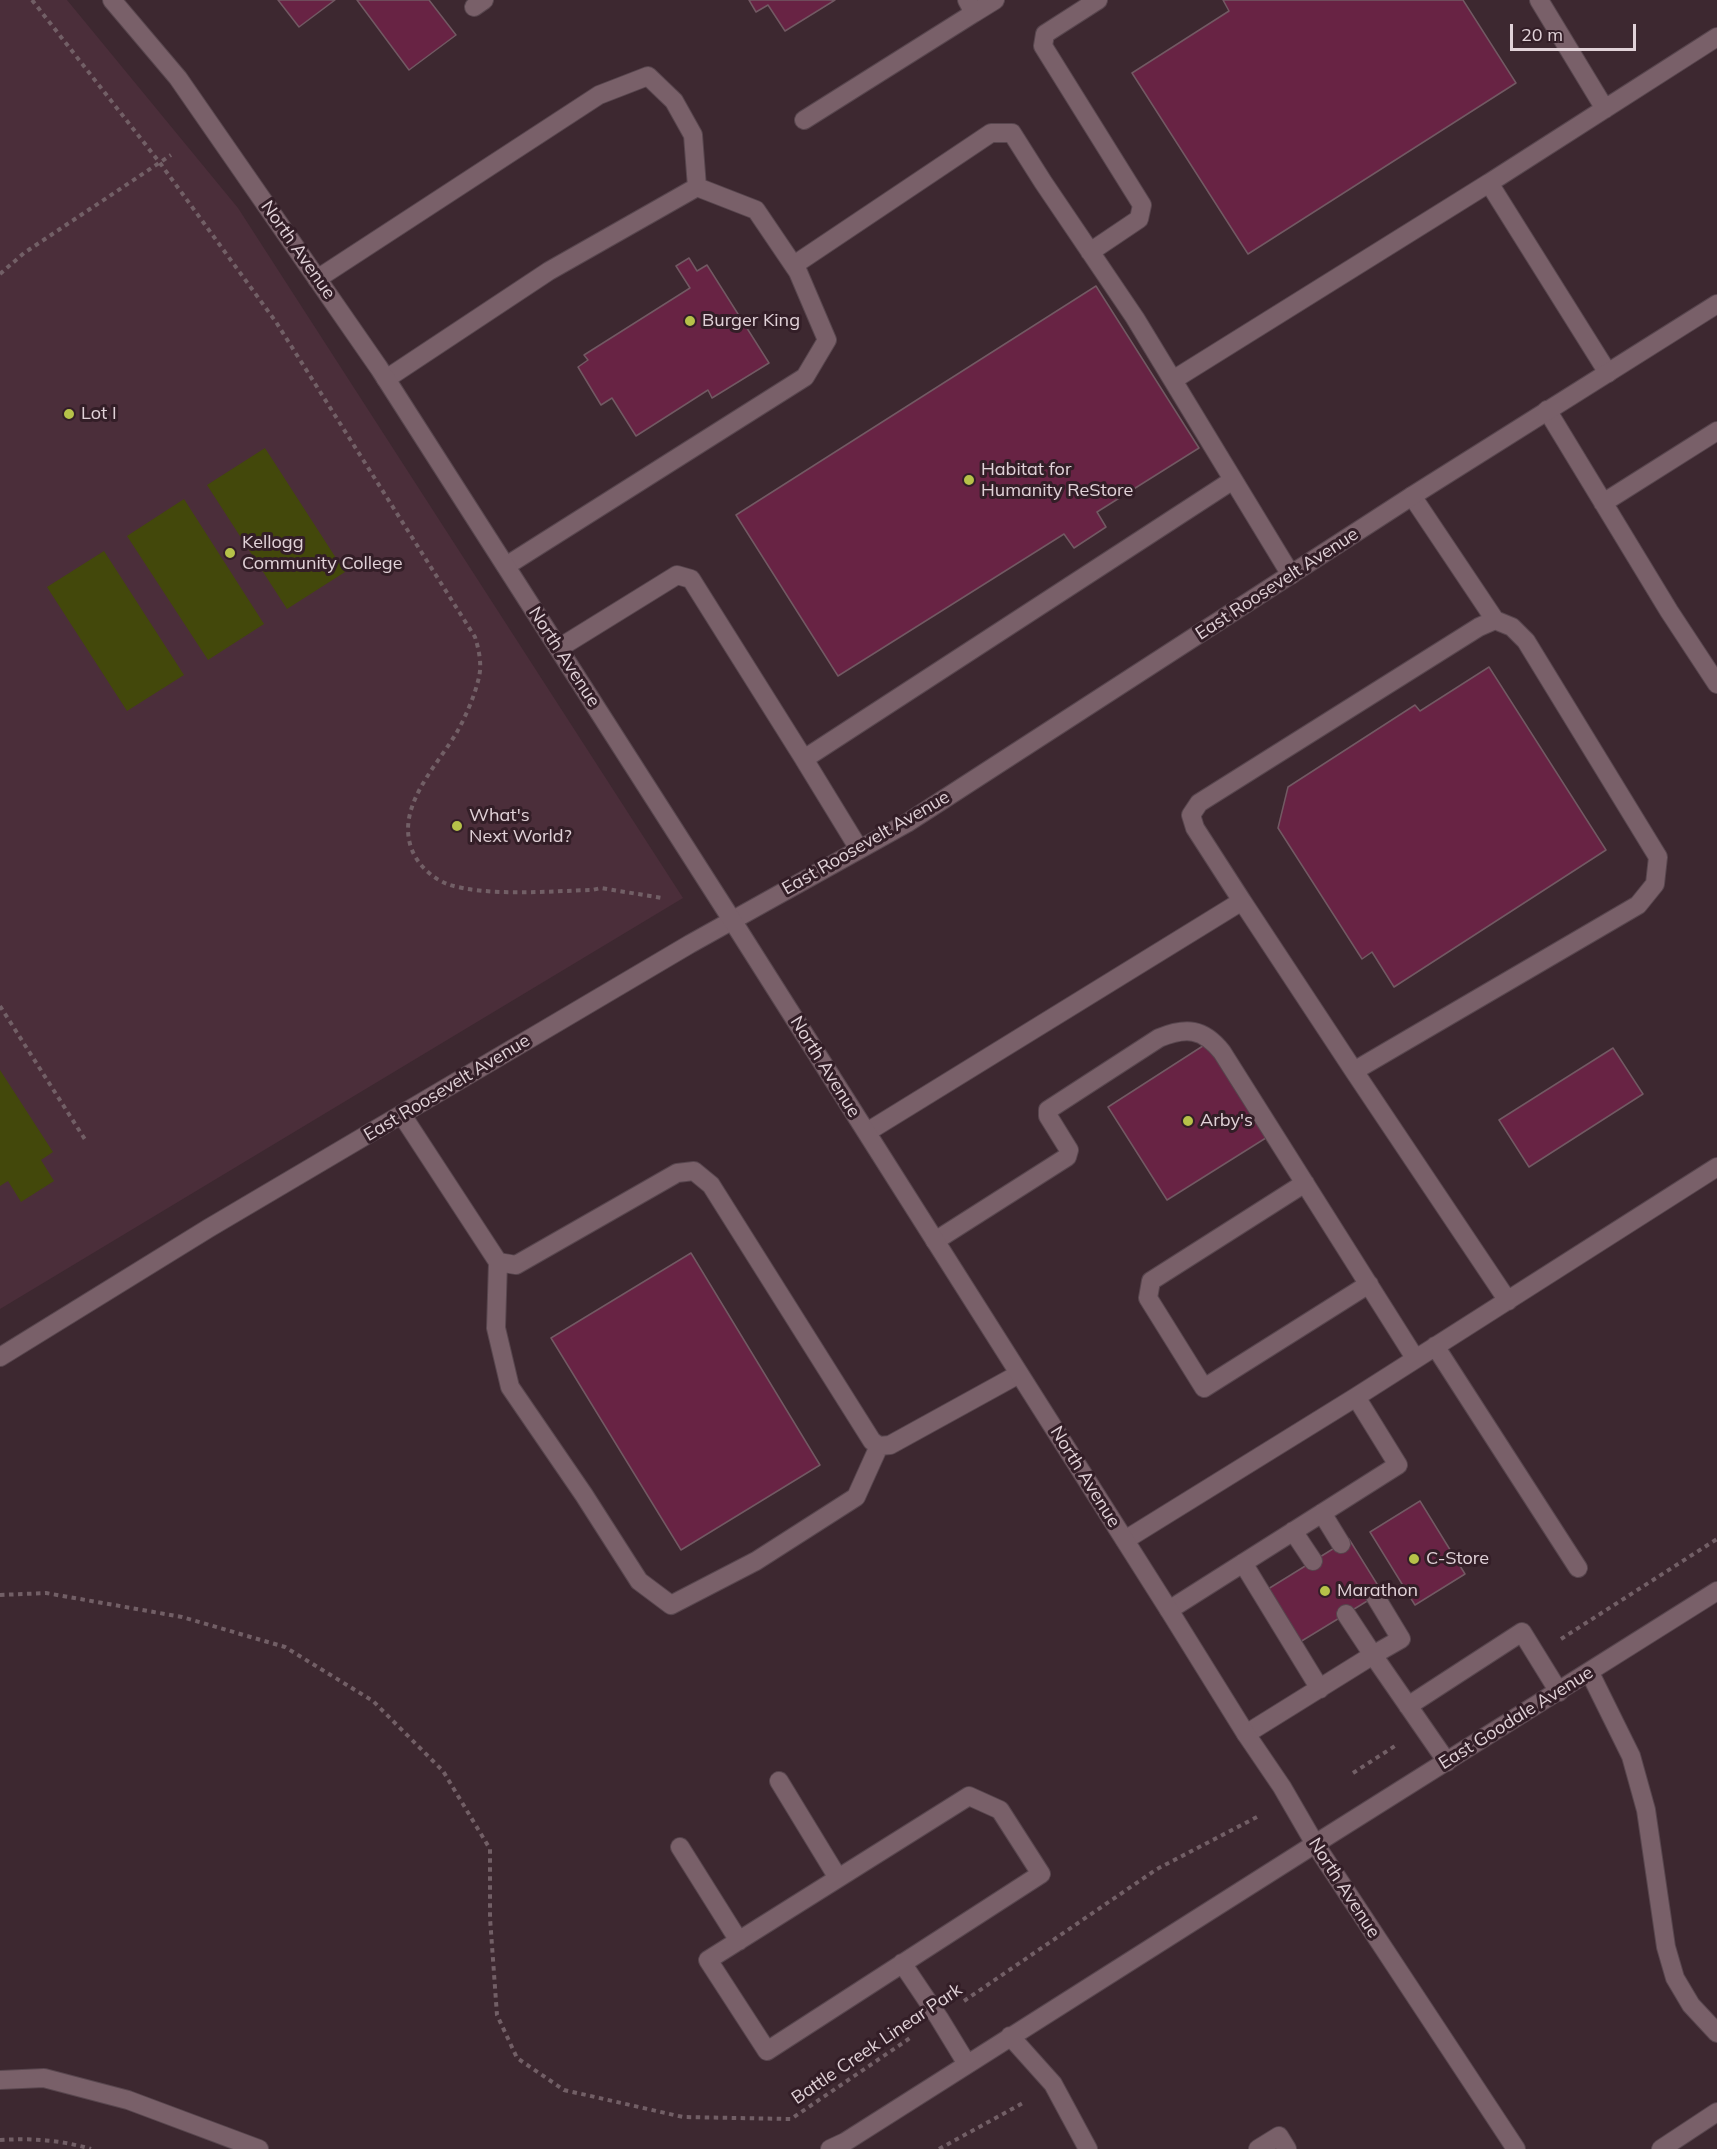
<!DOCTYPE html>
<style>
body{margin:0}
#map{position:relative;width:1717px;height:2149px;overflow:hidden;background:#3d2830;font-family:Mulish,sans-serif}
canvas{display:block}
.scale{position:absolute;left:1510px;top:24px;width:126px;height:27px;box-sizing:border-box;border:3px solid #e1d2d8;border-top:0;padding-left:8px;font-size:18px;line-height:21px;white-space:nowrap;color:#e1d2d8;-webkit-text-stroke:4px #331e27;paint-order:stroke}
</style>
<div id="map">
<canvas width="1717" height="2149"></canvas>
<div class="scale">20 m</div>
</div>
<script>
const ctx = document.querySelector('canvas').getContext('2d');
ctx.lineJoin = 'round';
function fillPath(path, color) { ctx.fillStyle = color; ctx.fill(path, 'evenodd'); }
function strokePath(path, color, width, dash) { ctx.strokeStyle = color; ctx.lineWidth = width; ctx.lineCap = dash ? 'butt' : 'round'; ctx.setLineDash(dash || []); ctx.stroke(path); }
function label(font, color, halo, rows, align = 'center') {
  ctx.font = font + ' Mulish,sans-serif'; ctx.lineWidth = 6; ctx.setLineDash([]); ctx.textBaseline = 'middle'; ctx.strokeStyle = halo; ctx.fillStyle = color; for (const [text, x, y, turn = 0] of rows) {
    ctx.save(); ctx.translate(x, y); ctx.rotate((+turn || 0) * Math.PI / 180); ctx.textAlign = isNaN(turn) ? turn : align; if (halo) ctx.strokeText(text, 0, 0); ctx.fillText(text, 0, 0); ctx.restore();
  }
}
fillPath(new Path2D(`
 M 0,0 L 67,0 L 238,208 L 683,898 L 0,1309 Z`), '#4b2e3a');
fillPath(new Path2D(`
 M 265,448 L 345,572 L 287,609 L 207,485 Z
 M 184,499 L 264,624 L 208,660 L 127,536 Z
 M 104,551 L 184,675 L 127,711 L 47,587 Z
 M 0,1070 L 53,1152 L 41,1160 L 54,1181 L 21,1202 L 8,1181 L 0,1186 Z`), '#43480b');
const building = new Path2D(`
 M 278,0 L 335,0 L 299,27 Z
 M 357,0 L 429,0 L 456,35 L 409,70 Z
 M 749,0 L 835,0 L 785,31 L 768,5 L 756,12 Z
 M 1223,0 L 1463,0 L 1516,83 L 1248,254 L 1132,73 L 1229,11 Z
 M 689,258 L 697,271 L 707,265 L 769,363 L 712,398 L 708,390 L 636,436 L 612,398 L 601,405 L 578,367 L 588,360 L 584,355 L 690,288 L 676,266 Z
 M 1096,286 L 1199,448 L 1097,512 L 1106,527 L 1074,548 L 1064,534 L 838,676 L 736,515 Z
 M 1489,667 L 1606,850 L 1394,987 L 1372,952 L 1362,959 L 1278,828 L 1288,787 L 1415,705 L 1420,711 Z
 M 1209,1042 L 1269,1136 L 1167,1200 L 1108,1107 Z
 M 1613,1048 L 1643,1094 L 1529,1167 L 1499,1120 Z
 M 691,1253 L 820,1465 L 681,1550 L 551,1338 Z
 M 1420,1501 L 1465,1574 L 1415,1605 L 1370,1532 Z
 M 1349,1539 L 1382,1592 L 1300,1642 L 1268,1589 Z`);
fillPath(building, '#682344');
strokePath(building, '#725963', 1.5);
const service = new Path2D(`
 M 967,0 L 974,13 L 995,0
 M 1539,0 L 1605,109
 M 474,7 L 484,0
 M 804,120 L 974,13
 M 1090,252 L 1139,219 L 1142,205 L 1043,46 L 1045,34 L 1098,0
 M 794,265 L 991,133 L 1012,133 L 1043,182 L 1135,318 L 1291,575
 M 317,279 L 599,95 L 648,76 L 674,101 L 693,135 L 697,187
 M 1608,373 L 1489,183 L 1717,37
 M 386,379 L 549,271 L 697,187 L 756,210 L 798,272 L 827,340 L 805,377 L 506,566
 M 1173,380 L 1489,183
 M 1547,410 L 1669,611 L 1717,684
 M 1412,496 L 1495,620
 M 1603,503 L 1717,431
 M 559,648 L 677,575 L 691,579 L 804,759
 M 859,849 L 804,759 L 1233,480
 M 1242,901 L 1195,828 L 1191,815 L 1199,803 L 1479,627 L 1495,620 L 1512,627 L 1526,641 L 1658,857 L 1655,884 L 1638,905 L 1354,1071
 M 402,1115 L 498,1262 L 516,1265 L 677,1173 L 694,1171 L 711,1185 L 872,1441 L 879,1446 L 890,1445 L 1019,1374
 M 867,1132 L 1242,901 L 1354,1071 L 1508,1301
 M 1305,1183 L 1151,1281 L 1148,1298 L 1204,1388 L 1369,1284
 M 935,1241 L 1067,1157 L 1069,1150 L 1048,1116 L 1048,1110 L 1159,1038 C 1186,1027 1203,1028 1222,1052 L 1415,1358
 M 498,1262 L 496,1328 L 510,1387 L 584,1495 L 639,1581 L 671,1605 L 756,1561 L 856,1497 L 879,1446
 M 1435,1346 L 1578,1568
 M 1322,1513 L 1341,1544
 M 1293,1531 L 1313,1561
 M 1125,1540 L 1356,1397 L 1717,1167
 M 1243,1563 L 1320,1689
 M 1169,1610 L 1398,1465 L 1356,1397
 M 1346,1614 L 1373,1655 L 1401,1639 L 1375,1596
 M 1590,1673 L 1631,1756 L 1646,1810 L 1666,1947 L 1675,1978 L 1691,2005 L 1717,2033
 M 1408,1706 L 1522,1632 L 1559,1692
 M 1246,1734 L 1373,1655 L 1447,1762
 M 779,1781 L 838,1878
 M 969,1796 L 1000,1810 L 1041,1874 L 767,2051 L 708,1960 Z
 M 680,1847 L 739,1941
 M 902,1963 L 939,2018 L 967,2064
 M 1010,2036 L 1053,2084 L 1088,2149
 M 0,2080 L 44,2078 L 128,2100 L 259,2149
 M 830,2149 L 845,2142 L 1315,1844
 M 1258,2149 L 1279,2136 L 1287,2149
 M 1661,2149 L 1717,2112`);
const minor = new Path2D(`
 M 0,1357 L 209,1228 L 690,944 L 907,823 L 1412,496 L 1717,304`);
const tertiary = new Path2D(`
 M 112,0 L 178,78 L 379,368 L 732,920 L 1169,1610 L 1246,1734 L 1282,1787 L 1315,1844 L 1516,2149
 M 1315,1844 L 1717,1591`);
strokePath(service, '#58464e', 20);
strokePath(minor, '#58464e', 20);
strokePath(tertiary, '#58464e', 20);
strokePath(new Path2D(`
 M 32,0 L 160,163 L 276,322 L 475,637 C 479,650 482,664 479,677 C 475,695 466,716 457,732 C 437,766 395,807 412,850 C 418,865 432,878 447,884 C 485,897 552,891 592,890 L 601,888 L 662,898
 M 0,274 L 24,253 L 171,155
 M 0,1006 L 86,1141
 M 0,1595 L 46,1593 L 182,1617 L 285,1647 L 373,1701 L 443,1771 L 490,1849 L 490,1918 L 497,2015 L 517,2058 L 564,2090 L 683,2117 L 791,2119 L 913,2036
 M 1561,1639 L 1717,1539
 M 1353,1773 L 1398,1744
 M 964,2001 L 1157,1869 L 1257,1817
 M 0,2140 C 31,2138 61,2140 91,2149
 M 939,2149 L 1023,2103`), '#725f66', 4, [4.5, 4.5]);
strokePath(service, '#796069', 18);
strokePath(minor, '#796069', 18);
strokePath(tertiary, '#796069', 18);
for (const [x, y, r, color] of [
 [690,321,6,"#b6c249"],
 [69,414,6,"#b6c249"],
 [969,480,6,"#b6c249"],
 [230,553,6,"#b6c249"],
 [457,826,6,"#b6c249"],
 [1188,1121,6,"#b6c249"],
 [1414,1559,6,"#b6c249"],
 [1325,1591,6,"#b6c249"]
]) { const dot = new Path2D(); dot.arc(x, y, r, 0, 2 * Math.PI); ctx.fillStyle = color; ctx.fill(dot); strokePath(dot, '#331e27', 2); }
label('18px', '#e1d2d8', '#331e27', [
 ["North Avenue",298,250,55],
 ["East Roosevelt Avenue",1277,584,-33],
 ["North Avenue",564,657,57],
 ["East Roosevelt Avenue",866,843,-30],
 ["North Avenue",825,1067,58],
 ["East Roosevelt Avenue",447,1088,-31],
 ["North Avenue",1085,1477,58],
 ["East Goodale Avenue",1516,1718,-32],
 ["North Avenue",1344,1888,57],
 ["Battle Creek Linear Park",877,2044,-34]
]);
label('18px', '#e1d2d8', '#331e27', [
 ["Burger King",702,321],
 ["Lot I",81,414],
 ["Habitat for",981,470],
 ["Humanity ReStore",981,491],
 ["Kellogg",242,543],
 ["Community College",242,564],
 ["What's",469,816],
 ["Next World?",469,837],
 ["Arby's",1200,1121],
 ["C-Store",1426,1559],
 ["Marathon",1337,1591]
], 'left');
</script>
